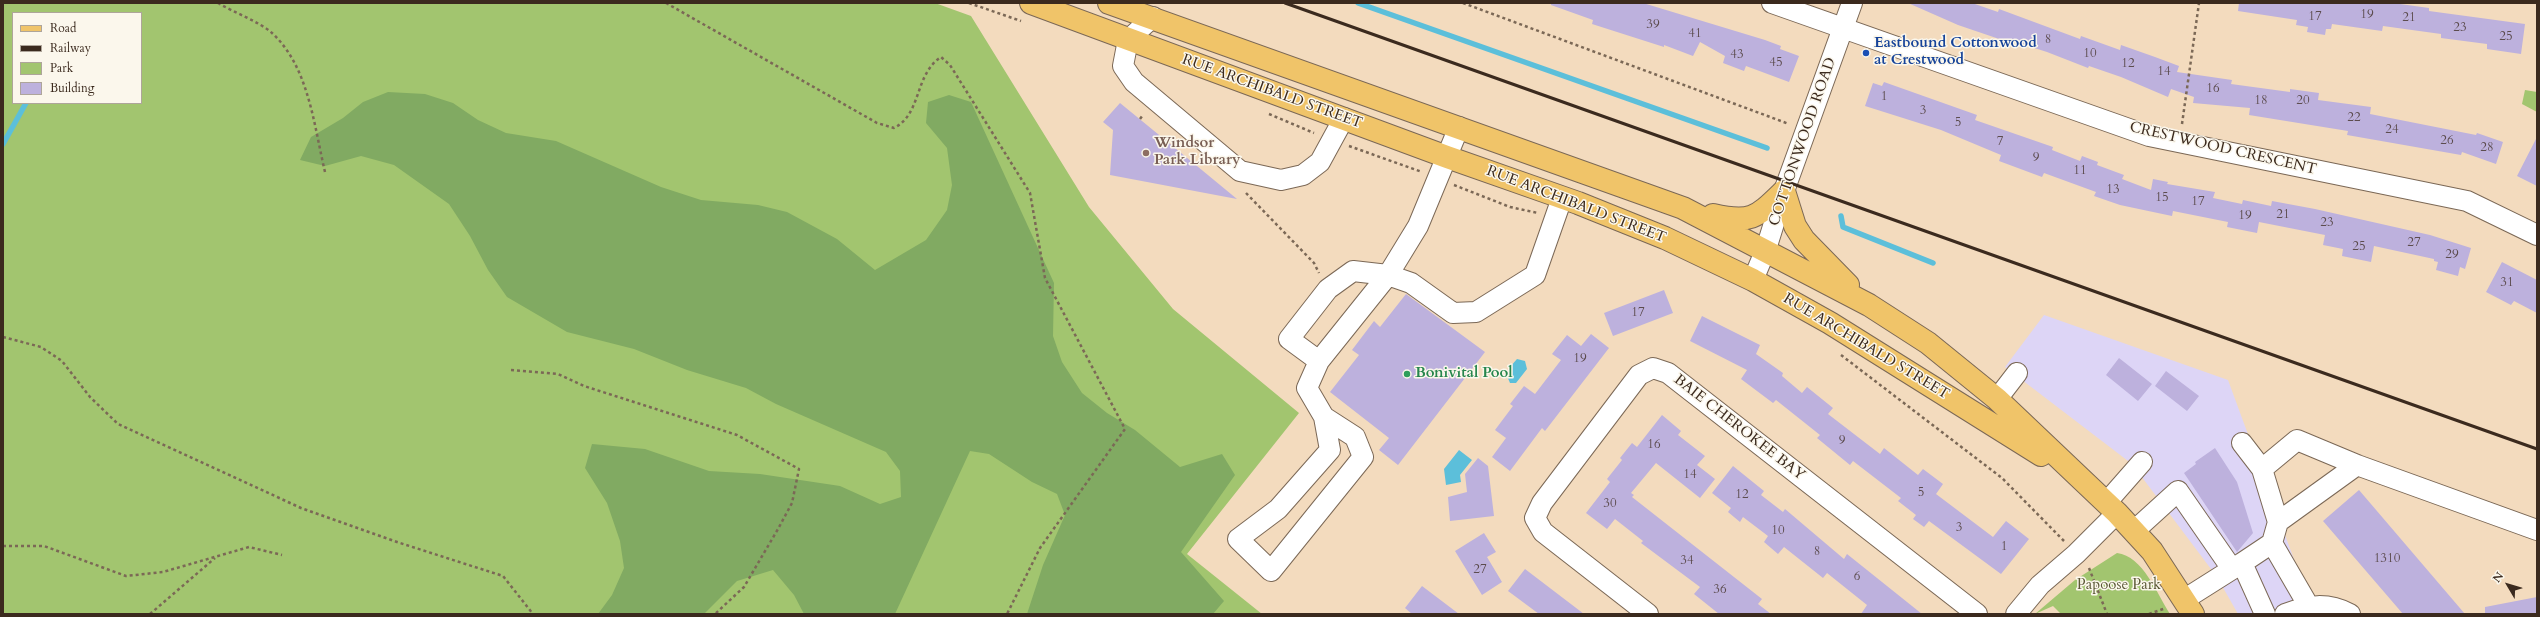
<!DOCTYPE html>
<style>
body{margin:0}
#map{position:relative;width:2540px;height:617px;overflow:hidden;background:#f3dbbe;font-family:Cardo,serif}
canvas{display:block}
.frame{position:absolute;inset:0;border:4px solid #3b2a1e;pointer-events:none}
.legend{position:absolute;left:12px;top:12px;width:130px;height:92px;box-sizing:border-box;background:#fbf7ec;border:1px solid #aea59a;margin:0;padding:5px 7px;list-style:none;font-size:12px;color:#3b2a1e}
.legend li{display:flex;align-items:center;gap:8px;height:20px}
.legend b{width:20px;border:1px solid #aea59a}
.north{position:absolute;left:2488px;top:565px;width:40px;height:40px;-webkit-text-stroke:3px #fbf7ec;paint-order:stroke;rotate:308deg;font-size:11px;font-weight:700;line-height:16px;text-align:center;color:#3b2a1e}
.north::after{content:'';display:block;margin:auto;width:14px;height:18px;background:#3b2a1e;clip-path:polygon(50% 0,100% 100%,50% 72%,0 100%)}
</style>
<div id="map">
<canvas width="2540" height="617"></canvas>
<div class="frame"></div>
<ul class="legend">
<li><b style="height:5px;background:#f0c469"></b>Road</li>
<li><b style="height:5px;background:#3b2a1e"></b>Railway</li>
<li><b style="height:11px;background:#a2c56f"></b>Park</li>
<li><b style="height:11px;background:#bdb1dd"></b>Building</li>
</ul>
<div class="north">N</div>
</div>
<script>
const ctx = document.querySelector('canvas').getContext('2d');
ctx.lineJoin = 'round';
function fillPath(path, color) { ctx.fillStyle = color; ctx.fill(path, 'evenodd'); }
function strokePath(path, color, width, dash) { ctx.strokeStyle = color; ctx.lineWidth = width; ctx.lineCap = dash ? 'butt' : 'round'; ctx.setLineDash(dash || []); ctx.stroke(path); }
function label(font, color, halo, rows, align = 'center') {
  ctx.font = font + ' Cardo,serif'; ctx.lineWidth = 3; ctx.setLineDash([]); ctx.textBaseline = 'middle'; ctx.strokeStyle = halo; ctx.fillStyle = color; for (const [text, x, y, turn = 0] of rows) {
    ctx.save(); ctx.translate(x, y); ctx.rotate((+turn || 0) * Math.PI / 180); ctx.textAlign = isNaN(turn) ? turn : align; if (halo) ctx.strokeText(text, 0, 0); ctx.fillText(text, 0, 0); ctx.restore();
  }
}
fillPath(new Path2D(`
 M 2044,315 L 2228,380 L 2299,573 L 2293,614 L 2238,614 L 2217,577 L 2132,464 L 2005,367 Z`), '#ddd5f6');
fillPath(new Path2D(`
 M 3,3 L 935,3 L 971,16 L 1089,207 L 1173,309 L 1299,413 L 1187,554 L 1262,614 L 3,614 ZM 13,13 L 141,13 L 141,103 L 13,103 Z
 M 2525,90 L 2537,92 L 2537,112 L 2522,104 Z
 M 2117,553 C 2143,556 2157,594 2170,614 L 2061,614 L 2053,606 L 2035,614 L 2075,580 Z`), '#a2c56f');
fillPath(new Path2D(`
 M 388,92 L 425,94 L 453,103 L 478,120 L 506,133 L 556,141 L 661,187 L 701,200 L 758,205 L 787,212 L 837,239 L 875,270 L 926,240 L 947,210 L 952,185 L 947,148 L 926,123 L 928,102 L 949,95 L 971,102 L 1054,283 L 1053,336 L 1062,362 L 1082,393 L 1107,413 L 1135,430 L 1180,467 L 1222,454 L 1235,475 L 1181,552 L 1224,601 L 1213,614 L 1027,614 L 1043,565 L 1065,515 L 1057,494 L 1032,482 L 989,454 L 970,451 L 895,614 L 804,614 L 794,595 L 773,570 L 737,581 L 704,614 L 598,614 L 612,595 L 624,568 L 620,541 L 607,503 L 585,468 L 592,444 L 645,449 L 709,471 L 760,474 L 840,486 L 880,504 L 901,497 L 900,471 L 886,452 L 776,404 L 746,388 L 687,370 L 634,349 L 567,332 L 507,297 L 488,270 L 470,236 L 449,204 L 394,165 L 361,156 L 325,166 L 300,160 L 311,137 L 343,118 L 363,102 Z`), '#81aa62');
fillPath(new Path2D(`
 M 1517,359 L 1525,361 L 1527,369 L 1516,383 L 1510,383 L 1507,376 L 1510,367 Z
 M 1459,450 L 1472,460 L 1460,475 L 1461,482 L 1446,485 L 1444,469 Z`), '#5cbfda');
strokePath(new Path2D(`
 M 1358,3 L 1767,148
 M 3,144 L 26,103
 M 1841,216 L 1843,227 L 1933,263`), '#5cbfda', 5.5);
fillPath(new Path2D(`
 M 1551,3 L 1643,3 L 1765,40 L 1781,46 L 1780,49 L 1799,56 L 1789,82 L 1746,66 L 1744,71 L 1723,63 L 1725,56 L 1700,42 L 1693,56 L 1664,45 L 1664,47 L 1592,24 L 1593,20 L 1551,5 Z
 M 1908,3 L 1972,3 L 1998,12 L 1999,9 L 2080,39 L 2081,36 L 2120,50 L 2121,45 L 2155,57 L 2179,66 L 2177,72 L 2232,80 L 2231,84 L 2290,92 L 2290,89 L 2319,93 L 2318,100 L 2371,107 L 2370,114 L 2476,135 L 2477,133 L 2503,142 L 2496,164 L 2462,152 L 2461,155 L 2347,135 L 2348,131 L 2249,115 L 2250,108 L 2193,103 L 2194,97 L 2171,89 L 2168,97 L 2121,77 L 2089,66 L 2088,68 L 2047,52 L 2009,40 L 2008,42 L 1958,25 Z
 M 2239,3 L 2393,3 L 2429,8 L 2429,11 L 2525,24 L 2521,54 L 2487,49 L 2487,44 L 2441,38 L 2441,34 L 2383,26 L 2382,31 L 2332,24 L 2331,29 L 2326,29 L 2325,35 L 2307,32 L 2308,27 L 2296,25 L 2297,20 L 2238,11 Z
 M 1884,82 L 1977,115 L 1975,120 L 2053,147 L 2052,150 L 2080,161 L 2082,156 L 2098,162 L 2097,165 L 2124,175 L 2122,179 L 2151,190 L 2153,179 L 2168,182 L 2167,184 L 2215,192 L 2213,198 L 2242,204 L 2243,200 L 2271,206 L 2272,201 L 2315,209 L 2430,235 L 2471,248 L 2465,269 L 2460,267 L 2458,276 L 2436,270 L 2438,262 L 2434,261 L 2434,259 L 2374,246 L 2371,262 L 2342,256 L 2343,249 L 2323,245 L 2325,235 L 2259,222 L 2257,233 L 2227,227 L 2228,222 L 2173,211 L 2172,216 L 2120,205 L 2094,196 L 2096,192 L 2044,173 L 2042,177 L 1999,161 L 2001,155 L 1941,130 L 1865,106 L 1873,83 L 1882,86 Z
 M 1120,103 L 1197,166 L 1237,199 L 1110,175 L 1113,130 L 1103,122 Z
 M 2537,137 L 2537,186 L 2517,176 Z
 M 2502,262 L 2537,280 L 2537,313 L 2514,301 L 2511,305 L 2486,292 Z
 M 1664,290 L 1673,313 L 1613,336 L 1604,313 Z
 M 1406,294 L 1485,352 L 1398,465 L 1379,450 L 1389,438 L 1330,392 L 1359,355 L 1352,350 L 1374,321 L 1380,327 Z
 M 1702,316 L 1760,345 L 1756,354 L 1783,373 L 1782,376 L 1802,393 L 1807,387 L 1833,408 L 1828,414 L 1880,454 L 1884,448 L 1918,475 L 1923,469 L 1943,484 L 1936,494 L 1993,537 L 2006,521 L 2029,539 L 2001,574 L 1929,521 L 1924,527 L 1913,519 L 1916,515 L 1898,501 L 1901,498 L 1853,461 L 1850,465 L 1817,438 L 1820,435 L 1776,400 L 1773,403 L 1741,379 L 1747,370 L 1690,341 Z
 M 1591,334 L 1609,348 L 1545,431 L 1542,428 L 1510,471 L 1492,457 L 1506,438 L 1495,430 L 1513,406 L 1510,404 L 1524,386 L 1535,394 L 1561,360 L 1552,354 L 1567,335 L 1581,346 Z
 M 2119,358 L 2152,384 L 2138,401 L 2106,375 Z
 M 2166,371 L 2199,396 L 2187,411 L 2155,386 Z
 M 1662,415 L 1681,431 L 1678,435 L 1705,456 L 1697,465 L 1715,479 L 1700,498 L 1656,463 L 1631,493 L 1634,495 L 1632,497 L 1762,599 L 1758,604 L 1771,614 L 1719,614 L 1694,594 L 1700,587 L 1641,543 L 1643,541 L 1615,519 L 1607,529 L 1586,513 L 1610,482 L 1607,479 L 1622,460 L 1620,458 L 1632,443 L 1637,447 Z
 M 2215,448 L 2237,482 L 2253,533 L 2237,552 L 2184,473 L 2196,464 L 2195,462 Z
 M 1478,458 L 1488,466 L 1494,516 L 1450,521 L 1448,497 L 1467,492 L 1465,474 Z
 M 1733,466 L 1764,491 L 1761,495 L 1783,512 L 1785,509 L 1844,559 L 1847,554 L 1922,614 L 1861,614 L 1867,605 L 1827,573 L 1823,578 L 1784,547 L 1778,554 L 1764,542 L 1768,536 L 1743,517 L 1740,522 L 1728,512 L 1731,508 L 1712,493 Z
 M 2359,490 L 2465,614 L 2403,614 L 2323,521 Z
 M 1484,533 L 1496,552 L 1487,557 L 1502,582 L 1482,595 L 1455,551 Z
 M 1525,569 L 1584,614 L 1539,614 L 1508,591 Z
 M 1422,586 L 1459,614 L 1412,614 L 1405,608 Z
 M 2537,597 L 2537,614 L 2485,614 L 2485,607 Z`), '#bdb1dd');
const minor = new Path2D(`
 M 1772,3 L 2149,136 L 2467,201 L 2537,235
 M 1153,17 L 1128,40 L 1123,66 L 1134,82 L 1240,171 L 1281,180 L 1303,175 L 1320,162 L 1344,118
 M 1459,127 L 1418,226 L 1388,275 L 1319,361 L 1289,339 L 1328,289 L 1353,271 L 1388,275 L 1411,283 L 1453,313 L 1476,312 L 1535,275 L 1562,198
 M 1753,280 L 1766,249 L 1784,191 L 1852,3
 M 1319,361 L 1307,388 L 1324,417 L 1355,437 L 1363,457 L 1271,571 L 1238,539 L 1278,509 L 1330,450 L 1324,417
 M 1997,399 L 2017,373
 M 2242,443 L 2262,469 L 2297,440 L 2357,465
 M 2262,469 L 2278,522
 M 2106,503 L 2142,462
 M 2134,531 L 2178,491 L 2232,569
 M 2242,563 L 2272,543
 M 2185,599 L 2242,563 L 2265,614
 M 2308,605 L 2272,543 L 2278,522 L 2357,465 L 2537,530
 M 1648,614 L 1543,532 L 1535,518 L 1542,503 L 1639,375 L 1653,368 L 1668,373 L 1977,614
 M 2016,614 L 2040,585 L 2076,554 L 2117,513
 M 2285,614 C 2308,605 2327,602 2350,614`);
const major = new Path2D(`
 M 1031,3 L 1447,157 L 1578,203 L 1665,238 L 1753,280 L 1830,323 L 2041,455
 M 1109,3 L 1683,208 L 1869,305 L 1928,343 L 1997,399 L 2117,513 L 2152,551 L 2193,614
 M 1713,215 C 1752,224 1757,217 1784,191 L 1795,226 L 1804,240 L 1848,285`);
strokePath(minor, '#7b6856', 22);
strokePath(major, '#7b6856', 24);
strokePath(new Path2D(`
 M 218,3 C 235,13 258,21 272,33 C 309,67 314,126 325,172
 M 666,3 L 877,123 L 894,128 C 922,114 914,75 941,57 L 950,65 L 1030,193 L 1045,278 L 1125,429 L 1040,548 L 1007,614
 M 969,3 L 1021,21
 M 1463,3 L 1789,124
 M 1269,114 L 1314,133
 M 1140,119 L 1143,115
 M 2182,124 L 2199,3
 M 1349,146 L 1422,172
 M 1454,185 L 1510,207 L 1538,213
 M 1246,193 L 1314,263 L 1319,273
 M 3,337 L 41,347 L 62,361 L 90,397 L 118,424 L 301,508 L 400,543 L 503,576 L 533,614
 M 1841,355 L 2002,478 L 2064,541
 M 511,370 L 558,374 L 584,386 L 737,435 L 799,469 L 792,503 L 778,529 L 744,587 L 715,614
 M 3,546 L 44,546 L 126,576 L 163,572 L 249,547 L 282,555
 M 2089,568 L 2107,614
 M 150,614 L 215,558
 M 2149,614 L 2166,608`), '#7b6856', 2.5, [3, 3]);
strokePath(minor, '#fff', 20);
strokePath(major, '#f0c469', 22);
strokePath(new Path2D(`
 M 1285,3 L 2537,449`), '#3b2a1e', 3);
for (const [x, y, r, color] of [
 [1866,53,4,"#1a4fb4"],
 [1146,153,4,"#8d6e63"],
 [1407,374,4,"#2e9e5b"]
]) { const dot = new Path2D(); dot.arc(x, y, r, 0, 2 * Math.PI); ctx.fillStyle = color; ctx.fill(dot); strokePath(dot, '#fbf7ec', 1.5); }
label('13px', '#5c4c4e', null, [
 ["19",2367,15],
 ["17",2315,17],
 ["21",2409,18],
 ["39",1653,25],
 ["23",2460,28],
 ["41",1695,34],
 ["25",2506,37],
 ["8",2048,40],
 ["10",2090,54],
 ["43",1737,55],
 ["45",1776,63],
 ["12",2128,64],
 ["14",2164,72],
 ["16",2213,89],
 ["1",1884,97],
 ["18",2261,101],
 ["20",2303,101],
 ["3",1923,111],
 ["22",2354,118],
 ["5",1958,123],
 ["24",2392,130],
 ["26",2447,141],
 ["7",2000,142],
 ["28",2487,148],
 ["9",2036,158],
 ["11",2080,171],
 ["13",2113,190],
 ["15",2162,198],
 ["17",2198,202],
 ["21",2283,215],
 ["19",2245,216],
 ["23",2327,223],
 ["27",2414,243],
 ["25",2359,247],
 ["29",2452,255],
 ["31",2507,283],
 ["17",1638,313],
 ["19",1580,359],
 ["9",1842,441],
 ["16",1654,445],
 ["14",1690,475],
 ["5",1921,493],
 ["12",1742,495],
 ["30",1610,504],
 ["3",1959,528],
 ["10",1778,531],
 ["1",2004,547],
 ["8",1817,552],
 ["1310",2387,559],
 ["34",1687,561],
 ["27",1480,570],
 ["6",1857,577],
 ["36",1720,590]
]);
label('bold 15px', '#164399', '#fbf7ec', [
 ["Eastbound Cottonwood",1874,44],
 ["at Crestwood",1874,61]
], 'left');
label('15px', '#3b2a1e', '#fbf7ec', [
 ["RUE ARCHIBALD STREET",1272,92,20],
 ["COTTONWOOD ROAD",1803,142,-71],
 ["CRESTWOOD CRESCENT",2223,149,13],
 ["RUE ARCHIBALD STREET",1576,205,21],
 ["RUE ARCHIBALD STREET",1866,347,31],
 ["BAIE CHEROKEE BAY",1739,428,38]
]);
label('bold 15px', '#785e54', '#fbf7ec', [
 ["Windsor",1154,144],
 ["Park Library",1154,161]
], 'left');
label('bold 15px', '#27864d', '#fbf7ec', [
 ["Bonivital Pool",1415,374]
], 'left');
label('15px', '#5a5836', '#fbf7ec', [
 ["Papoose Park",2119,586]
]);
</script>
